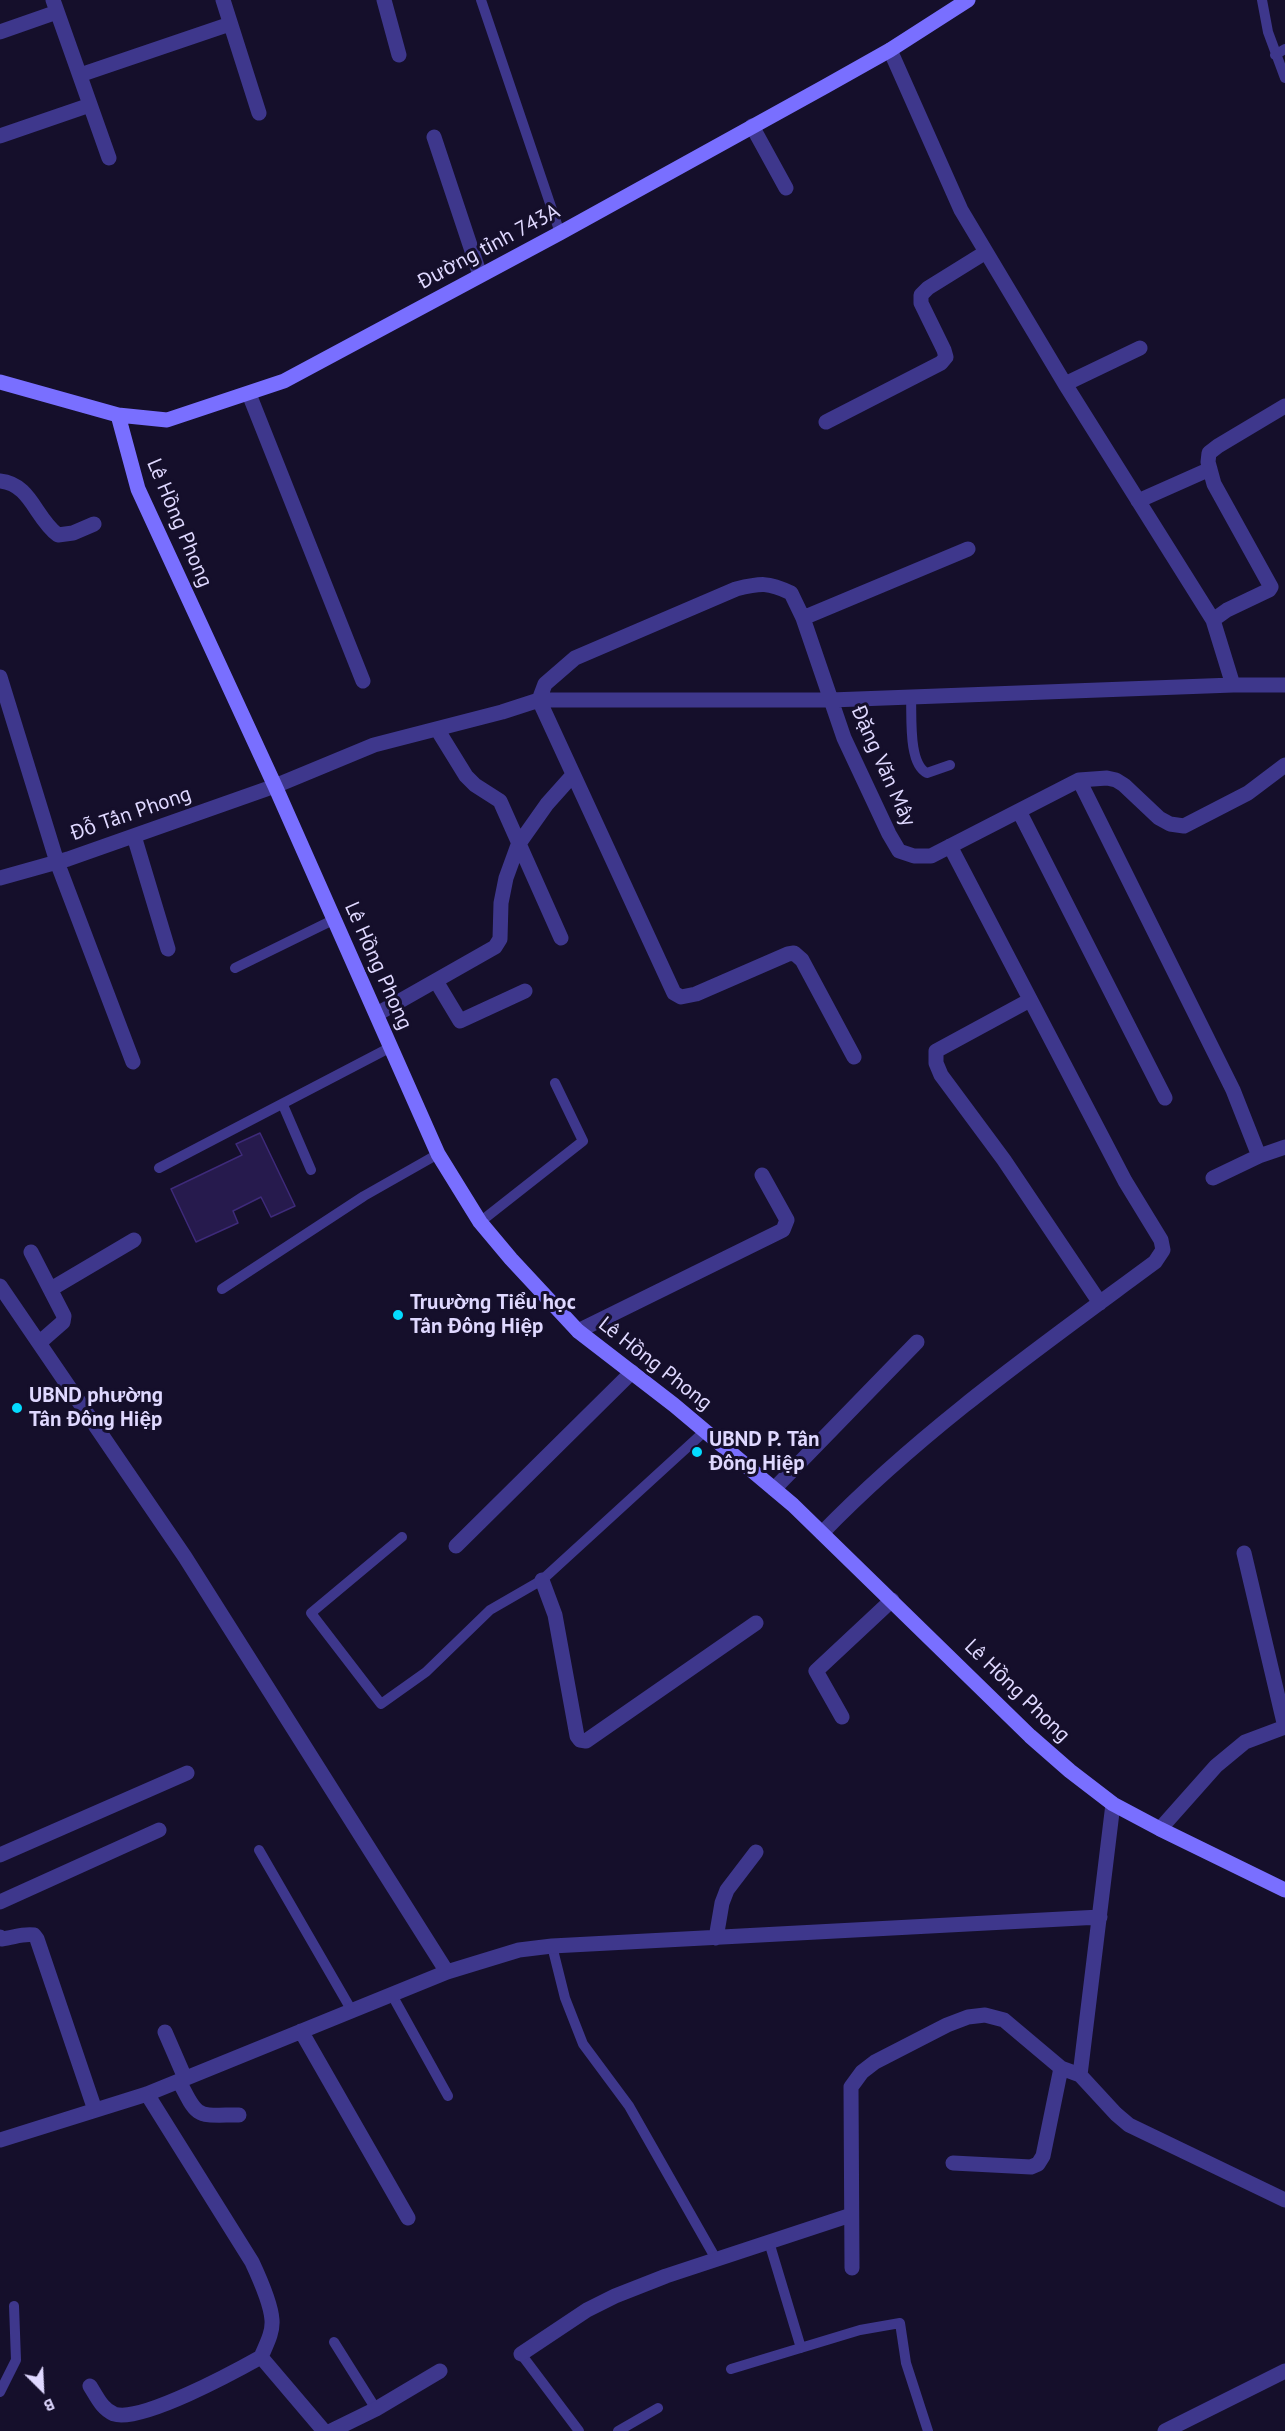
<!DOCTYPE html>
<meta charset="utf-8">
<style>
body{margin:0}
#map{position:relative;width:1285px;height:2431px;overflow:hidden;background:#150f2b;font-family:"PT Sans",sans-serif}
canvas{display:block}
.north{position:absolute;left:12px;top:2359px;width:60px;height:60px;-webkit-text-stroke:4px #150f2b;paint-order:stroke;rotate:156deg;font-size:16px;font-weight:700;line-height:24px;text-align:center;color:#dfd8ff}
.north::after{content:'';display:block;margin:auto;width:21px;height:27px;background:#dfd8ff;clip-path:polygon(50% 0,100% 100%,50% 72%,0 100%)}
</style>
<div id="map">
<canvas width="1285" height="2431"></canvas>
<div class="north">B</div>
</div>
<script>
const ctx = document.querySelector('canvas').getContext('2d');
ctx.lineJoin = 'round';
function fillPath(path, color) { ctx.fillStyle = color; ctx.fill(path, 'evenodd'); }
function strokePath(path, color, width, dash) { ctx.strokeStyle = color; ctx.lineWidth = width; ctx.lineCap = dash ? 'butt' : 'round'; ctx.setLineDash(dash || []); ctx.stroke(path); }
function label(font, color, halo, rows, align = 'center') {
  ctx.font = font + ' "PT Sans",sans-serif'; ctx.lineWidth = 6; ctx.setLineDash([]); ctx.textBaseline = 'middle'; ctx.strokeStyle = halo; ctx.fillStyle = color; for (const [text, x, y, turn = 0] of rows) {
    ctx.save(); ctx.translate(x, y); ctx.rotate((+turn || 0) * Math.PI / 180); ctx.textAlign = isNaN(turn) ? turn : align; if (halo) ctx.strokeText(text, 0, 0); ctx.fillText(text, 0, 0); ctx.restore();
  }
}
const building = new Path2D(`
 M 260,1133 L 295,1206 L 271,1217 L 261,1197 L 233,1211 L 238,1223 L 196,1242 L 171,1189 L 242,1155 L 236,1144 Z`);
fillPath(building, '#261a4d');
strokePath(building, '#3e2a7a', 1.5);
strokePath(new Path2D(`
 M 481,0 L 560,233
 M 1262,0 L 1268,32 L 1285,78
 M 1275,55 L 1285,49
 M 911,697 C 912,716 908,764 927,773 L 950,765
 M 235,968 L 335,919
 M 283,1105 L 311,1170
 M 159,1168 L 391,1047
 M 480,1222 L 583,1141 L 555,1083
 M 222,1289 L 364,1196 L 438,1154
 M 402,1537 L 311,1613 L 381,1704 L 426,1672 L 490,1610 L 542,1580 L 705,1431
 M 259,1850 L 352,2011
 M 552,1946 L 565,1998 L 583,2044 L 629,2106 L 716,2259
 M 392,1995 L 448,2096
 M 769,2242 L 801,2348
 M 334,2342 L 376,2409
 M 521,2354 L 579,2431
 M 731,2369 L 860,2330 L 900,2323 L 906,2363 L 928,2431
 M 0,2392 L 16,2360 L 14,2306
 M 618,2431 L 658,2408`), '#3e378c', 10);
strokePath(new Path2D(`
 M 53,0 L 109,158
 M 223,0 L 259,113
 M 384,0 L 399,55
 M 0,32 L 57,12
 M 890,50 L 961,210 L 1065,384 L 1140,348
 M 80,75 L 230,24
 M 752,126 L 786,188
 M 0,136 L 90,105
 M 434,137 L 480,275
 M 1065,384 L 1213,620
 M 249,394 L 363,681
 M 826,422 L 941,363 L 946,357 L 944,350 L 921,303 L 921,295 L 928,288 L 986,252
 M 0,481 C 31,484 35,518 58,535 L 73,533 L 94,524
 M 1138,501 L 1210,469
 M 803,618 L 968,549
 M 0,677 L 57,862 L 133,1062
 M 1233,685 L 1213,620 L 1227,610 L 1269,590 L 1271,587 L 1214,484 L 1208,462 L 1209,453 L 1218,446 L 1285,406
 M 437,729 L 466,776 L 475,785 L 500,801 L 561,938
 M 1079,780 L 1233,1090 L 1259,1156 L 1285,1147
 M 1019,811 L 1165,1098
 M 134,836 L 168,949
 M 0,878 L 68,859 L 275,786 L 374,745 L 502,712 L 539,700 L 831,700 L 1233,685 L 1285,685
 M 436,981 L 460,1021 L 525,991
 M 1030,1000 L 936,1051 L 936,1063 L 941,1075 L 1004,1160 L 1100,1303
 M 377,1014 L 495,947 L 500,939 L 501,903 L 506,878 L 518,845 L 547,804 L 572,776
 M 854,1057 L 802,960 L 794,953 L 788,954 L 696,994 L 681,997 L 674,993 L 539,700 L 545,684 L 575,658 L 736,589 C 761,583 768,582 791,593 L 803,618 L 844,738 L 889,834 L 899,851 L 914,856 L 931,856 L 1079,780 L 1107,778 L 1116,780 L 1124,785 L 1159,818 L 1170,824 L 1184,826 L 1248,793 L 1285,765
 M 1213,1178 L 1259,1156
 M 31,1252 L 64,1316 L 63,1322 L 39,1343
 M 0,1286 L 185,1557 L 447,1972
 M 51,1289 L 134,1240
 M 578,1331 L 783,1230 L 787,1220 L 762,1175
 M 774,1489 L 917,1342
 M 822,1533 C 922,1430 1040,1347 1155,1262 L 1163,1250 L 1161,1240 L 1125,1181 L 950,846
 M 456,1546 L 632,1372
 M 1244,1553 L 1285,1727
 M 542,1580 L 555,1615 L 577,1736 L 580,1740 L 586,1741 L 756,1623
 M 842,1717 L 816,1671 L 892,1600
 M 1160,1829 L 1216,1766 L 1245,1742 L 1285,1727
 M 0,1855 L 187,1773
 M 0,1902 L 159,1830
 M 0,1937 L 2,1939 C 13,1938 23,1933 34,1935 L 37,1939 L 95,2110
 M 716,1938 L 722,1903 L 727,1890 L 756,1852
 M 301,2031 L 408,2218
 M 165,2032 L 185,2078
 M 1080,2075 L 1116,2114 L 1129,2125 L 1285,2200
 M 179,2081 C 199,2120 196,2115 239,2115
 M 147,2094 L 252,2262 C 259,2277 271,2303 272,2320 C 273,2333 266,2345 261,2357 L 324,2431
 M 0,2140 L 147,2094 L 447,1972 L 519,1950 L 552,1946 L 1100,1917
 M 953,2163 L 1031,2167 L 1038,2164 L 1043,2156 L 1061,2068
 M 852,2268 L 851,2087 L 862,2072 L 875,2062 L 947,2025 L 968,2017 L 985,2015 L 1004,2020 L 1061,2068 L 1080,2075 L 1113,1804
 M 521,2354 L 587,2310 L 615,2296 L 666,2276 L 851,2215
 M 90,2386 C 97,2397 102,2409 114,2414 C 141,2423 236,2371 261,2357
 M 331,2431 L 376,2409 L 440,2371
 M 1165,2431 L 1285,2371`), '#3e378c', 15);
strokePath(new Path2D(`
 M 0,382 L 118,415 L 167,420 L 284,381 L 560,233 L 826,86 L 890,50 L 968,0
 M 118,415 L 138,489 L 275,786 L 438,1154 L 480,1222 L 511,1259 L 578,1331 L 674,1405 L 793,1505 L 1030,1736 L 1070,1771 L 1113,1804 L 1160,1829 L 1285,1890`), '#796fff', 15);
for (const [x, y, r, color] of [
 [398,1315,6,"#04dbff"],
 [17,1408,6,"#04dbff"],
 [697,1452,6,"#04dbff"]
]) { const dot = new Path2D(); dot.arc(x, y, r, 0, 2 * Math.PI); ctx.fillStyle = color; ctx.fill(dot); strokePath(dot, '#150f2b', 2); }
label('21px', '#dfd8ff', '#150f2b', [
 ["Đường tỉnh 743A",489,247,-28],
 ["Lê Hồng Phong",179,523,67],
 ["Đặng Văn Mây",883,766,66],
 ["Đỗ Tấn Phong",131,814,-19],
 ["Lê Hồng Phong",378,966,66],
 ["Lê Hồng Phong",655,1364,38],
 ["Lê Hồng Phong",1017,1691,44]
]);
label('bold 21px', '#dfd8ff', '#150f2b', [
 ["Truường Tiểu học",410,1303],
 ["Tân Đông Hiệp",410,1327],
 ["UBND phường",29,1396],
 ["Tân Đông Hiệp",29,1420],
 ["UBND P. Tân",709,1440],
 ["Đông Hiệp",709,1464]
], 'left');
</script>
